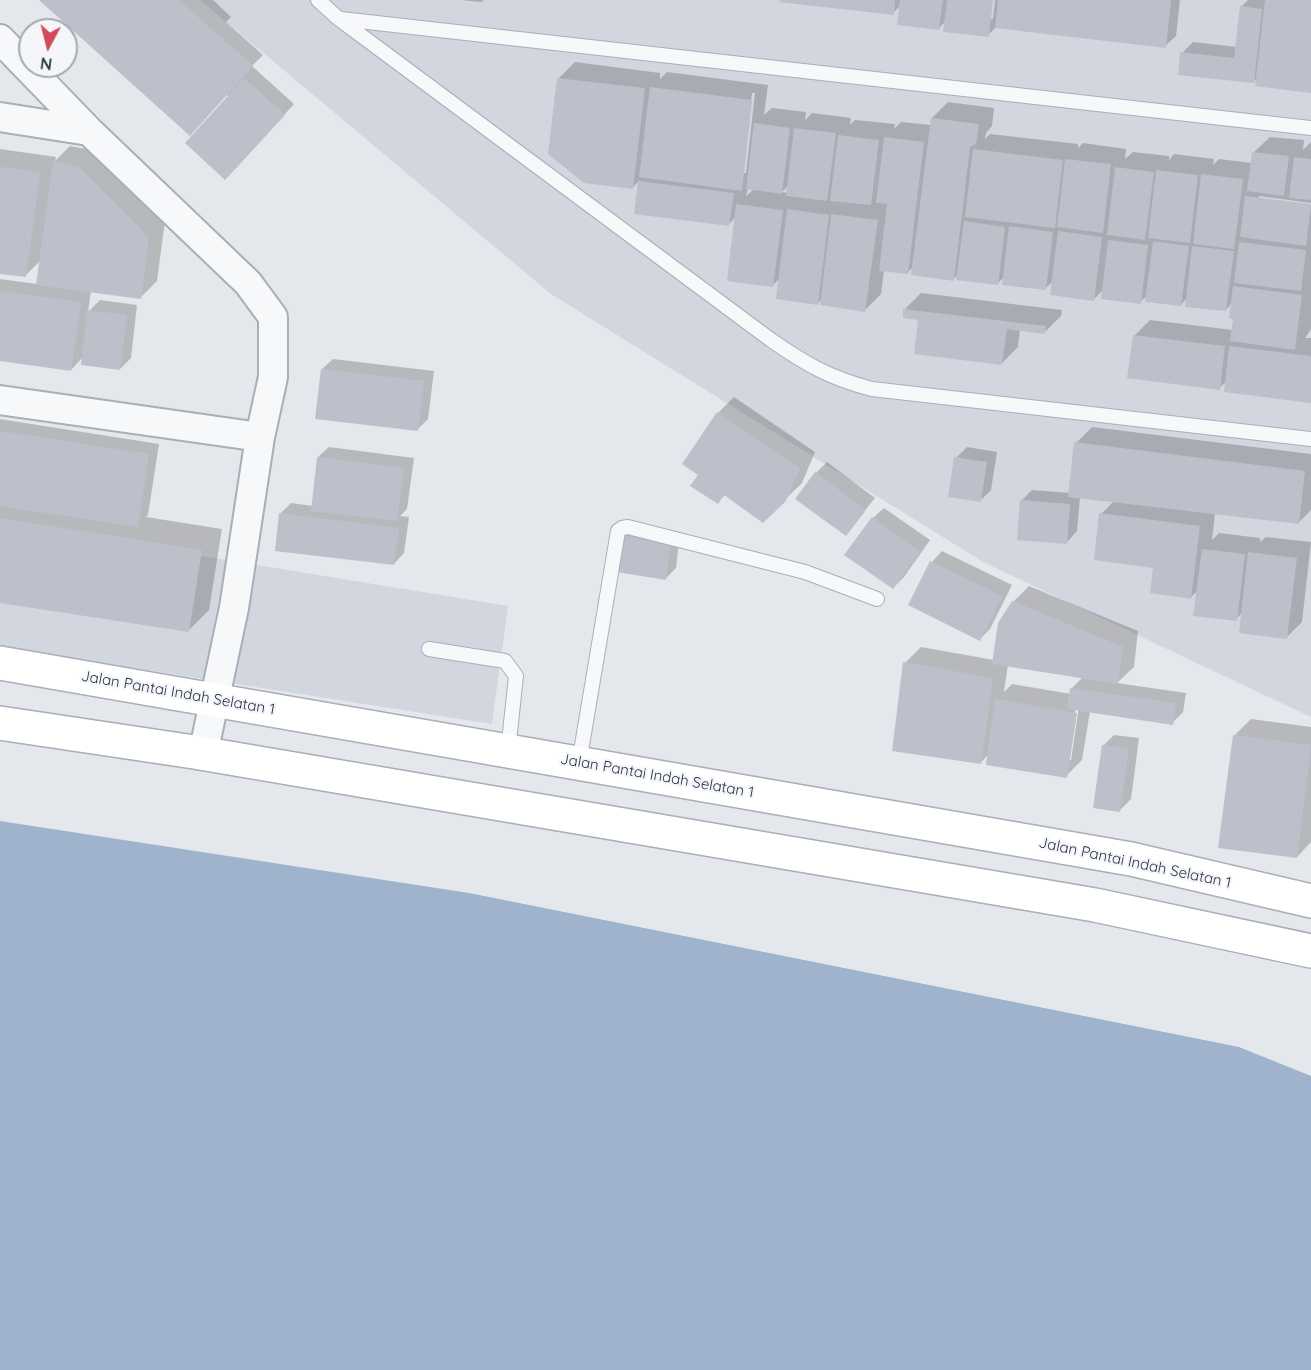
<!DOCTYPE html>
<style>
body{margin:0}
#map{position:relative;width:1311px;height:1370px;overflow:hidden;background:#e4e7ec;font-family:Quicksand,sans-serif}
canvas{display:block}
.north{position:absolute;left:18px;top:18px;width:60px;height:60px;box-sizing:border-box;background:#f4f6f9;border:2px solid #a4a8b1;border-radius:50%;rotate:187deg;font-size:16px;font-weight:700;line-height:24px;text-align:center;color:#2b3445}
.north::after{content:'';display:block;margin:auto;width:21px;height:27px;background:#d1495b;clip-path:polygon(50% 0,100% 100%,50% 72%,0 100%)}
</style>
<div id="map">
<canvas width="1311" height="1370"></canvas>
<div class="north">N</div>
</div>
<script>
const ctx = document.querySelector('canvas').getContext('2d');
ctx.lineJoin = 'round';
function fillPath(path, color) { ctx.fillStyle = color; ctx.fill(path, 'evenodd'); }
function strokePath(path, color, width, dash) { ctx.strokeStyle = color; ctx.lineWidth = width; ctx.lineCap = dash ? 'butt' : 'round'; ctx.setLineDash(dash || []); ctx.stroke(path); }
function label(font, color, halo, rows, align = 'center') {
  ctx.font = font + ' Quicksand,sans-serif'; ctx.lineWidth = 4.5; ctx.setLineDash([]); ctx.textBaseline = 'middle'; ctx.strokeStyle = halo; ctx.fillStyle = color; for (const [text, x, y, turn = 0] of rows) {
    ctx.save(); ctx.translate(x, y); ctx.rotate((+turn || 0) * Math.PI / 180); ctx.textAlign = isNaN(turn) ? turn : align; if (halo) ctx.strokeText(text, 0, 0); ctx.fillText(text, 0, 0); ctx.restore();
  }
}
fillPath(new Path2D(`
 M 200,0 L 1311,0 L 1311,717 L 983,562 L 551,294 Z
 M 0,523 L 508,606 L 492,724 L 0,647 Z`), '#d2d6de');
fillPath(new Path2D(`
 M 0,821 L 469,893 L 1239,1047 L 1311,1076 L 1311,1370 L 0,1370 Z`), '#9fb4cc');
fillPath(new Path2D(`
 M 41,0 L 213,0 L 231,17 L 226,22 L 263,55 L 252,66 L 294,104 L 236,168 L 229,97 L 227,95 Z
 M 461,0 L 484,0 L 481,2 Z
 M 782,0 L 992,0 L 990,19 L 993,19 L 995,0 L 1180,0 L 1176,36 L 1165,46 L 997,26 L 988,35 L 946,21 L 938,29 L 901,5 L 893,13 Z
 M 1248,0 L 1311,0 L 1311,91 L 1258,77 L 1253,82 L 1182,53 L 1193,42 L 1237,47 L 1241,7 Z
 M 575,62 L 660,73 L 660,79 L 667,72 L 768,85 L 764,115 L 772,108 L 806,112 L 805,120 L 812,113 L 851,118 L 850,125 L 855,120 L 895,124 L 894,129 L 901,122 L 931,125 L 932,118 L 948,102 L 994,108 L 992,126 L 986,133 L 985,139 L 990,134 L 1078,144 L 1078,148 L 1083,143 L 1126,149 L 1125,159 L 1133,152 L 1169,156 L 1169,160 L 1174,154 L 1214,159 L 1213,165 L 1219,159 L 1252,163 L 1253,153 L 1270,137 L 1304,140 L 1303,150 L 1311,142 L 1311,203 L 1259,196 L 1259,199 L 1311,206 L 1311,329 L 1305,338 L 1311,338 L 1311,402 L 1227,381 L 1219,388 L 1134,336 L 1150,320 L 1233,330 L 1235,318 L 1232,303 L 1226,310 L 1187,298 L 1181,305 L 1148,295 L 1140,302 L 1104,289 L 1093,300 L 1053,281 L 1045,289 L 1004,277 L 997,284 L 959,274 L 953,279 L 914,266 L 907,273 L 884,270 L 881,294 L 865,310 L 822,299 L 818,303 L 780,278 L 773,285 L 736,216 L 729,224 L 635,213 L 640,180 L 633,187 L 559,78 ZM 752,93 L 755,93 L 746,173 L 742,173 ZM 789,185 L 788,193 L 782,192 ZM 748,188 L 754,189 L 746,196 Z
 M 70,146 L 96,151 L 165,221 L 157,281 L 141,297 L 91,291 L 88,312 L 100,300 L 137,305 L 131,358 L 120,369 L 83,357 L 71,370 L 0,360 L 0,279 L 37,284 L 41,260 L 25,276 L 0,272 L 0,149 L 56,157 L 55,161 Z
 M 921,293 L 1062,310 L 1061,316 L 1045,332 L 1020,329 L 1018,347 L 1002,363 L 905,309 Z
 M 333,359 L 434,371 L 428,419 L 418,429 L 322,369 Z
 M 734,397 L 815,452 L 802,483 L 763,521 L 726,494 L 718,502 L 700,474 L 718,413 Z
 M 0,419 L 159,444 L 148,515 L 146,517 L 222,529 L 209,610 L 188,631 L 0,601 Z
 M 1092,427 L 1311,454 L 1311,510 L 1298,523 L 1215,513 L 1212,540 L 1219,533 L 1260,538 L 1260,542 L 1266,537 L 1311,542 L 1302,622 L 1286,638 L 1242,613 L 1236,619 L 1198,590 L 1191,597 L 1155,567 L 1101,514 L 1114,501 L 1080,497 L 1077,531 L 1067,542 L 1021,501 L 1032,490 L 1070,493 L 1076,443 Z
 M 329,447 L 414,458 L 407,509 L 400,516 L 409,517 L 404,553 L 394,564 L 280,514 L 291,503 L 313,506 L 318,457 Z
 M 967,447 L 997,452 L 991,490 L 980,501 L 956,458 Z
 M 827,462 L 875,498 L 846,534 L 797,499 L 816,473 Z
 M 884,508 L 930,540 L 904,577 L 893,588 L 873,518 Z
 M 634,526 L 680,533 L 676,568 L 665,579 L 623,536 Z
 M 942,551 L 1012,585 L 990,629 L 980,639 L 932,562 Z
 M 1029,586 L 1138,631 L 1134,667 L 1117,683 L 1186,693 L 1183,712 L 1172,723 L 1090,711 L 1082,760 L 1066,776 L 989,754 L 980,763 L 905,663 L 921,647 L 994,660 L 1013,602 ZM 1008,665 L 1083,677 L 1071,689 L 1071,694 L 1012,684 L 1004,692 ZM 1076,705 L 1079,706 L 1071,760 L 1068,760 Z
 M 1251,719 L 1311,727 L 1311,842 L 1297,857 L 1234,736 Z
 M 1114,735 L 1139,738 L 1131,799 L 1120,810 L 1103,746 Z`), '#0003');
fillPath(new Path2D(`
 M 39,0 L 179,0 L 253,66 L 190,136 Z
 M 780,0 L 895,0 L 894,15 L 780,2 Z
 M 900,0 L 943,0 L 939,30 L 897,25 Z
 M 947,0 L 993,0 L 989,37 L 943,32 Z
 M 998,0 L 1171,0 L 1166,48 L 995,28 Z
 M 1265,0 L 1311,0 L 1311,93 L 1255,86 Z
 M 1240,6 L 1262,9 L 1254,83 L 1178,75 L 1180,52 L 1234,58 Z
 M 244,78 L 285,115 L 225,180 L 185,143 Z
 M 557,78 L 645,88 L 633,189 L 584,183 L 548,154 Z
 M 650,87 L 752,100 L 742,191 L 639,177 Z
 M 931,118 L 979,124 L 976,144 L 970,147 L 954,281 L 911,275 Z
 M 754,123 L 790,128 L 782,194 L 746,189 Z
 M 794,128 L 836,133 L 827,201 L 786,196 Z
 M 838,135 L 879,140 L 871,205 L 830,201 Z
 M 884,137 L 924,142 L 908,274 L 879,271 L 887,204 L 876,203 Z
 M 973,149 L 1063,160 L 1055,228 L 965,217 Z
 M 1252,152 L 1289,156 L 1284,196 L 1247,191 Z
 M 1294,157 L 1311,159 L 1311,200 L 1289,198 Z
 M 1065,159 L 1111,164 L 1103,233 L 1057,227 Z
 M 53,161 L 79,167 L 149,238 L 141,299 L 36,285 Z
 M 0,167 L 40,172 L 26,277 L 0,274 Z
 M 1115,167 L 1154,172 L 1145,240 L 1107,235 Z
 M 1156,170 L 1198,175 L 1190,243 L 1148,238 Z
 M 1201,174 L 1243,179 L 1234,249 L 1193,244 Z
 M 638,181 L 734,193 L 729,226 L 634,214 Z
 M 1245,196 L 1311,204 L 1306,246 L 1240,237 Z
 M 736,204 L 783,210 L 773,287 L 727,281 Z
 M 787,209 L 829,215 L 818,305 L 776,299 Z
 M 831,214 L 878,220 L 865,312 L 820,305 Z
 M 964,221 L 1005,227 L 998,285 L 956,280 Z
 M 1009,226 L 1053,232 L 1046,290 L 1002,285 Z
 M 1058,231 L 1102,237 L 1094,301 L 1050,295 Z
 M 1108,240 L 1148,245 L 1141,304 L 1101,299 Z
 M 1153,241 L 1189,246 L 1181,306 L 1145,302 Z
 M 1239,242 L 1306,250 L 1301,291 L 1234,283 Z
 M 1192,246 L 1234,251 L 1226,311 L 1185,307 Z
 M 1233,286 L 1302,295 L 1295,350 L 1230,341 L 1233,319 L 1229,318 Z
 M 0,291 L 81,302 L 71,371 L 0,361 Z
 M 903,309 L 1046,326 L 1045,334 L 1007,329 L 1002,365 L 914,354 L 918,320 L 903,318 Z
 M 87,310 L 127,315 L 120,370 L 81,365 Z
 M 1133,335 L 1225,346 L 1220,390 L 1127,378 Z
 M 1229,346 L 1311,356 L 1311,403 L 1224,392 Z
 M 321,369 L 424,381 L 418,431 L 315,419 Z
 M 717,412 L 800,468 L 786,501 L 763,523 L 724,495 L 718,504 L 690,486 L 698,475 L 682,464 Z
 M 0,431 L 149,454 L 138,527 L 0,506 Z
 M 1074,442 L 1305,471 L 1299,524 L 1068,497 Z
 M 317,457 L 404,468 L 397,521 L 311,511 Z
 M 954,457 L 987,462 L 981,502 L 948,497 Z
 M 815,472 L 866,510 L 846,536 L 795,499 Z
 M 1020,500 L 1070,504 L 1067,544 L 1017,540 Z
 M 279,513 L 399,528 L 394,565 L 275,551 Z
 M 1099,513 L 1200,526 L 1191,599 L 1150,593 L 1153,568 L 1094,560 Z
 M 872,517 L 920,552 L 893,589 L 844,555 Z
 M 0,518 L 202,550 L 189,632 L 0,603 Z
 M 622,536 L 670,544 L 666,580 L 617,572 Z
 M 1202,549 L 1245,554 L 1237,621 L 1193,616 Z
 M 1248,552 L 1297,558 L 1287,639 L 1239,633 Z
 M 930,561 L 1002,596 L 980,641 L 908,605 Z
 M 1012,601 L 1123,647 L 1118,684 L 992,664 L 998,623 Z
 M 903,662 L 993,678 L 981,764 L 892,751 Z
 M 1070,688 L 1176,703 L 1173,725 L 1067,709 Z
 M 995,699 L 1077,713 L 1067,778 L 986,765 Z
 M 1233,735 L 1311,745 L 1297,858 L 1218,848 Z
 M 1102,745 L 1129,748 L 1120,812 L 1093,808 Z`), '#bbc0ca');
const lane = new Path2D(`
 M 318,0 L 339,19 L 771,340 C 807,365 830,378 872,389 L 1311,439
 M 341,19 L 1311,128
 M 429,649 L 505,661 L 516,676 L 508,751
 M 579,763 L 618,531 L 622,528 L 628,527 L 805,572 L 877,599`);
const street = new Path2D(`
 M 0,39 L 89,131
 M 0,117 L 89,131 L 248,283 L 273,317 L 273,377 L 260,437 L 234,608 L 203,754
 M 0,400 L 260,437`);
const secondary = new Path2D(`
 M 0,663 L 1131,859 L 1311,901
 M 0,723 L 194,752 L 1095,905 L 1311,951`);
strokePath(lane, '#a9aeb7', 16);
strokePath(street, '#a9aeb7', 32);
strokePath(secondary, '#a9aeb7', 36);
strokePath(lane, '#f7f8fa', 14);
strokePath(street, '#f7f8fa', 28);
strokePath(secondary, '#fff', 33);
label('15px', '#2b3445', '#f4f6f9', [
 ["Jalan Pantai Indah Selatan 1",178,693,10],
 ["Jalan Pantai Indah Selatan 1",657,776,10],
 ["Jalan Pantai Indah Selatan 1",1135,863,12]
]);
</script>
